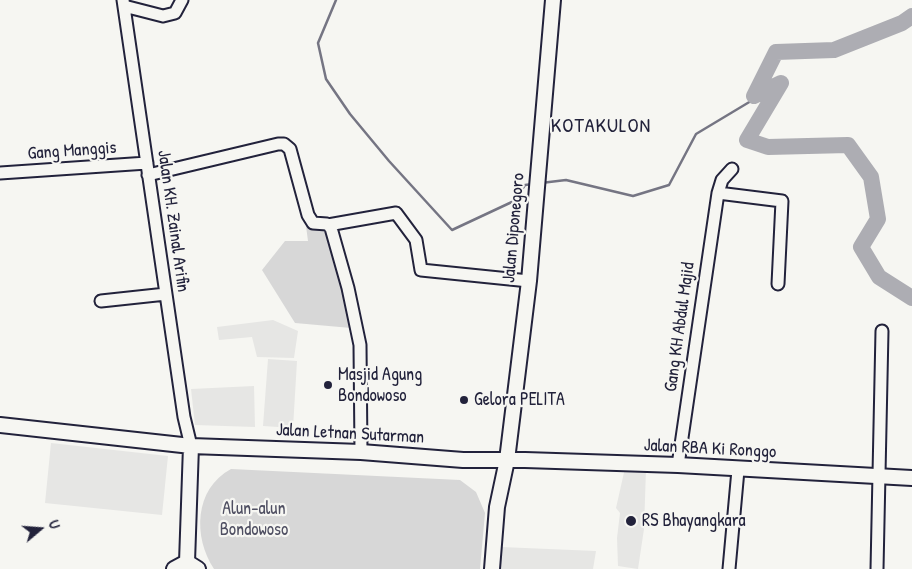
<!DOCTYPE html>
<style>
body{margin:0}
#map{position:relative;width:912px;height:569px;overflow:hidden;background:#f6f6f2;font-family:"Patrick Hand",sans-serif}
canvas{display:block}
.north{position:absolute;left:15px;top:504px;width:50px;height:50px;-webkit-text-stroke:4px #f6f6f2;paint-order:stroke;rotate:72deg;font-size:14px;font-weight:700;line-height:20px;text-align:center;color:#22223b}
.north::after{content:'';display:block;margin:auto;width:18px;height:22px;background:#22223b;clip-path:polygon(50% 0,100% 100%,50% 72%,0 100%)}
</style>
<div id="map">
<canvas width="912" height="569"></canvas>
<div class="north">U</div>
</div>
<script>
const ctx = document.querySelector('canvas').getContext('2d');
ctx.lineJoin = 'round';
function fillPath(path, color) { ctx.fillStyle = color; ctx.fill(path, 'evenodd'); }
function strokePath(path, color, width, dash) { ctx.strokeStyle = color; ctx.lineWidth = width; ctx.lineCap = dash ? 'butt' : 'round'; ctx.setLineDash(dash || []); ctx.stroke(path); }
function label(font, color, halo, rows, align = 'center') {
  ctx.font = font + ' "Patrick Hand",sans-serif'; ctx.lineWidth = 4.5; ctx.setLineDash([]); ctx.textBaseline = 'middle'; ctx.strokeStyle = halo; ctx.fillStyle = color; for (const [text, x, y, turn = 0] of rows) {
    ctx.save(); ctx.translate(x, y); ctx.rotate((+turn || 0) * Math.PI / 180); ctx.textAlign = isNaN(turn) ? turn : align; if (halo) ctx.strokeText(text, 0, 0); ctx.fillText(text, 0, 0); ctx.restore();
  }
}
fillPath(new Path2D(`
 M 273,320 L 298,331 L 294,358 L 257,357 L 252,337 L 219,340 L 217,327 Z
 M 268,359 L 297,361 L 293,428 L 263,426 Z
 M 254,386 L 255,427 L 195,425 L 191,389 Z
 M 51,443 L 168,456 L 162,515 L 45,503 Z
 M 625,468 L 646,469 L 644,529 L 638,569 L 618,566 L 617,538 L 620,513 L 616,508 Z
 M 501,547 L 596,551 L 593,569 L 500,569 Z`), '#e6e6e4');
fillPath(new Path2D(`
 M 306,226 L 324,226 L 345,275 L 351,328 L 295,323 L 262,270 L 285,241 L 308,241 Z
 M 231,469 L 460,480 L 476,492 L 485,513 L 480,569 L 214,569 C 193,537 194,489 231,469 Z`), '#d7d7d7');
strokePath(new Path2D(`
 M 336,0 L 318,43 L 326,79 L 350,114 L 389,161 L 452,230 L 514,201 L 525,185 L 533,184
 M 541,183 L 566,180 L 633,196 L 669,185 L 696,134 L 781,83`), '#757583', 2.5);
strokePath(new Path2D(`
 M 912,16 L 902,23 L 834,50 L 776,52 L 754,96 L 781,83 L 747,140 L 768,147 L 848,145 L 871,177 L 878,219 L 861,247 L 879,277 L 912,298`), '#adadb3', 16);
const minor = new Path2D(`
 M 123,0 L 184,417 L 191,446
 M 124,6 L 163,16 L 175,13 L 182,0
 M 0,173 L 147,163
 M 148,175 L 278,144 L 284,144 L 290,149 L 308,215 L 313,223 L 327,224 L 331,228 L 348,288 L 360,345 L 361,452
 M 718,193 L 782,201 L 778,284
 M 328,225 L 396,213 L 416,240 L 421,270 L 529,281
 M 101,301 L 166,294
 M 678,465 L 718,193 L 722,180 L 732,169
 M 729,569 L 738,470
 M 877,569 L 882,331`);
const major = new Path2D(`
 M 0,425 L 191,446 L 361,452 L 463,460 L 525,460 L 678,465 L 912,478
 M 187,562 L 191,446
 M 187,562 L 198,569
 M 174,569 L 187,562
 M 492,569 L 497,507 L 507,460 L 529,281 L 553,0`);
strokePath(minor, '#22223b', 15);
strokePath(major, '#22223b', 18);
strokePath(minor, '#f6f6f2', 11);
strokePath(major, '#f6f6f2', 14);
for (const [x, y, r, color] of [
 [328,385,5,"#22223b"],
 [464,400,5,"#22223b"],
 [631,521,6,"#22223b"]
]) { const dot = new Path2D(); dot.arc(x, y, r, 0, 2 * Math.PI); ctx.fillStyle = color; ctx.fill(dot); strokePath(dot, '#f6f6f2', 2); }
label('18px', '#22223b', '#f6f6f2', [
 ["Gang Manggis",72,151,-4],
 ["Jalan KH. Zainal Arifin",173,221,82],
 ["Jalan Diponegoro",514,228,-85],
 ["Gang KH Abdul Majid",680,327,-82],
 ["Jalan Letnan Sutarman",350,434,3],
 ["Jalan RBA Ki Ronggo",710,449,3]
]);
label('18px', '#22223b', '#f6f6f2', [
 ["Masjid Agung",338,375],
 ["Bondowoso",338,396],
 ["Gelora PELITA",474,400],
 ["RS Bhayangkara",642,521]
], 'left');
label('18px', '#4f4f62', '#f6f6f2', [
 ["Alun-alun",254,509],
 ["Bondowoso",254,530]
]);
ctx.letterSpacing = '1px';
label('20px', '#22223b', '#f6f6f2', [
 ["KOTAKULON",601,127]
]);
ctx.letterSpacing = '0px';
</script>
